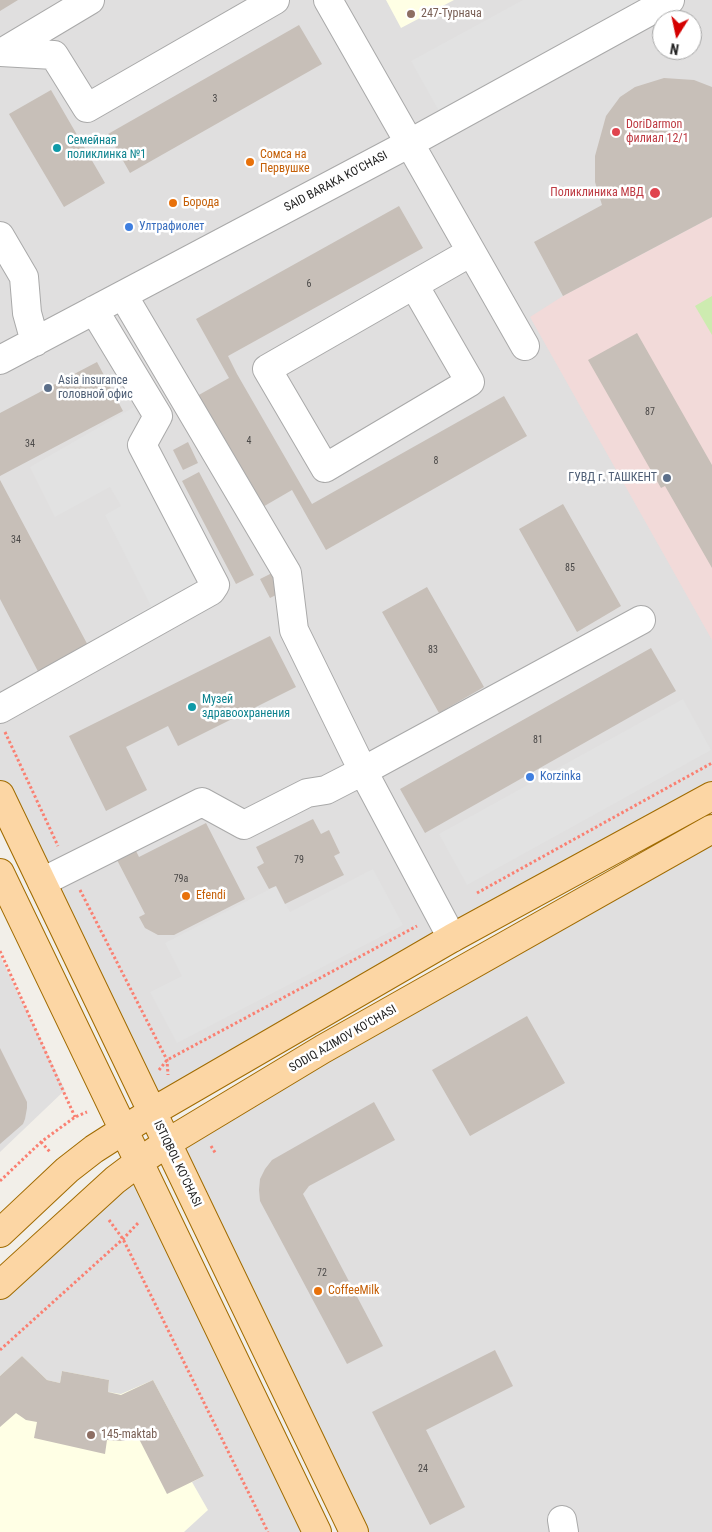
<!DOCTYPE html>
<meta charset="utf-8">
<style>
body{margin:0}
#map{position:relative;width:712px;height:1532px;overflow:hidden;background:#f2efe9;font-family:"Roboto Condensed",sans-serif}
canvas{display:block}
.north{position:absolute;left:652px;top:10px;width:50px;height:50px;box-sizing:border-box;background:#fff;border:1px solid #a7a7a7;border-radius:50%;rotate:190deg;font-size:14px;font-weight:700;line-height:20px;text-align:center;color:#222}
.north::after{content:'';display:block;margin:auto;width:18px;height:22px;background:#d40000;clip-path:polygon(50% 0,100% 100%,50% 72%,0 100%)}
</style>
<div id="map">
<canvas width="712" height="1532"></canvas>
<div class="north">N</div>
</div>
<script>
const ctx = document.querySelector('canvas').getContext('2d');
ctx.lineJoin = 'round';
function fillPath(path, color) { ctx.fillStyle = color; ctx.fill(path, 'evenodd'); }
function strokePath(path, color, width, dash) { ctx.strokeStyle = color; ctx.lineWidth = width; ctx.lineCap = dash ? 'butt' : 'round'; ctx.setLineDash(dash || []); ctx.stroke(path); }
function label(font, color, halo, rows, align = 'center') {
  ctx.font = font + ' "Roboto Condensed",sans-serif'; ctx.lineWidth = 5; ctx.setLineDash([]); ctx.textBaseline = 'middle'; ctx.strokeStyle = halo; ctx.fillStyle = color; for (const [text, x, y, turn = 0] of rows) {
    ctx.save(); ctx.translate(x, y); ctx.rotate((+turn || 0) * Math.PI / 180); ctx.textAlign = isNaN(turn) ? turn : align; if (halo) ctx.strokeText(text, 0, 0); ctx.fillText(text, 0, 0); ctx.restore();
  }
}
fillPath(new Path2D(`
 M 0,0 L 712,0 L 712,796 L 152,1112 L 0,795 ZM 662,20 L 692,20 L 692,50 L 662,50 Z
 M 712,829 L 712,1532 L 354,1532 L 167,1143 Z
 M 0,956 L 65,1090 L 0,1152 Z
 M 139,1162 L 317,1532 L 0,1532 L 0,1285 Z`), '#e0dfdf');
fillPath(new Path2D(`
 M 712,217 L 712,640 L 530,317 L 563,296 Z`), '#f2dad9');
fillPath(new Path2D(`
 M 386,0 L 454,0 L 401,28 Z
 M 22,1356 L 47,1380 L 60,1383 L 62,1371 L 109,1380 L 108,1392 L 121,1394 L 153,1380 L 204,1476 L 192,1482 L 208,1510 L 184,1532 L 0,1532 L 0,1376 Z`), '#ffffe5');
fillPath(new Path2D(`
 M 712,296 L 712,335 L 695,306 Z`), '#cdebb0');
fillPath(new Path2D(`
 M 523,0 L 641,0 L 439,111 L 411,61 Z
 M 134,407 L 226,590 L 128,650 L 114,627 L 151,606 L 105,515 L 121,506 L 110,487 L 55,517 L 30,467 Z
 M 683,699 L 711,750 L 467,885 L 439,834 Z
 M 373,869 L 403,925 L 177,1043 L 150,992 L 182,976 L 165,943 L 276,886 L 290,912 Z`), '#e2e2e2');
fillPath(new Path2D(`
 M 0,0 L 18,0 L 0,11 Z
 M 299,25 L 322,64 L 130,173 L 108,134 Z
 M 664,78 L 694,80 L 712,87 L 712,217 L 563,296 L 534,242 L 602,205 L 595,182 L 595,156 L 606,116 L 620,97 L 635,87 Z
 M 51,90 L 105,183 L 64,207 L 9,114 Z
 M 399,206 L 423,248 L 228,356 L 237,374 L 312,504 L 504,396 L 527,436 L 326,550 L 292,490 L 261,508 L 197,396 L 229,378 L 196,319 Z
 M 637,333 L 712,465 L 712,568 L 665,486 L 661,488 L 588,360 Z
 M 97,362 L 123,411 L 0,476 L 0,413 Z
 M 188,442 L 198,463 L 183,470 L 173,450 Z
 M 199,472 L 254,575 L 236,584 L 182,481 Z
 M 0,480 L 92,653 L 42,679 L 0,599 Z
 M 563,504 L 621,606 L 577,632 L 519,529 Z
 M 272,573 L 282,592 L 270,598 L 260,579 Z
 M 427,587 L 484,687 L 439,713 L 382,612 Z
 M 270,636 L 296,687 L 178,746 L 168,726 L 126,747 L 147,790 L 106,811 L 69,736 Z
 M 651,648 L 676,691 L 425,833 L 400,789 Z
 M 313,819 L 321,834 L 329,830 L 340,853 L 334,856 L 344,875 L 285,904 L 276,886 L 269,889 L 257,867 L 264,863 L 256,847 Z
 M 206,823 L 245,899 L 174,935 L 158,935 L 145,928 L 139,917 L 145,914 L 116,858 L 135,849 L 139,857 Z
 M 527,1016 L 565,1083 L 470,1136 L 432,1070 Z
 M 0,1048 L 27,1102 L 27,1108 L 25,1119 L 23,1124 L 0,1144 Z
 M 374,1102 L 395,1140 L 309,1186 L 303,1194 L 383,1346 L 347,1364 L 260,1201 L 259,1190 L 260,1179 L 265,1169 L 272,1160 Z
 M 495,1350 L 513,1386 L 426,1430 L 465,1507 L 430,1525 L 372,1412 Z
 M 22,1356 L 47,1380 L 60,1383 L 62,1371 L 109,1380 L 108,1392 L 121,1395 L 153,1380 L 204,1476 L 167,1494 L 137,1435 L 123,1441 L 107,1440 L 105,1454 L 34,1438 L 37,1422 L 26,1420 L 16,1413 L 0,1427 L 0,1376 Z`), '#c7bfb8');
const minor = new Path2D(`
 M 328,0 L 525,346
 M 0,52 L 54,55 L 87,108 L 275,0
 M 3,52 L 90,0
 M 0,236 L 24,277 L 27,313 L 35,342
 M 414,285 L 470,382 L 325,468 L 267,369 L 471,252
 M 0,360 L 410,143 L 670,0
 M 0,709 L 211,591 L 215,585 L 142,445 L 158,416 L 94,310
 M 42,882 L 202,802 L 244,825 L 307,793 L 326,790 L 363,771 L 294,630 L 287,573 L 123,295
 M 452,938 L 363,771 L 641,620
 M 562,1520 L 564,1532`);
const major = new Path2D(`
 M 0,795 L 354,1532
 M 0,873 L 317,1532
 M 0,1233 L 67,1170 L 94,1149 L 152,1112 L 452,938 L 712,796
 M 0,1285 L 115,1180 L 139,1162 L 167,1143 L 323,1049 L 712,829`);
strokePath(minor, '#a9a9a9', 30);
strokePath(major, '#a06b00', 30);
strokePath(new Path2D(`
 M 5,732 L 58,846
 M 80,890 L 167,1060 L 168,1075
 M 477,893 L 712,763
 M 0,951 L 75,1117
 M 159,1070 L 167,1060 L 417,926
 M 41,1142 L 51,1153
 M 211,1146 L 216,1154
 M 0,1181 L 41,1142 L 75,1117 L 87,1112
 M 109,1220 L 123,1239 L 268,1532
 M 0,1350 L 123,1239 L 139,1222`), '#fa8072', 3, [2.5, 2.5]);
strokePath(minor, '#fff', 28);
strokePath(major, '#fcd6a4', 28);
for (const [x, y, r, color] of [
 [411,14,5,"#8d6e63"],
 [616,132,5,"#e0444e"],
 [57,148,5,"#0f9aa8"],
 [250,162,5,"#e8710a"],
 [655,193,6,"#e0444e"],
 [173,203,5,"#e8710a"],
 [129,227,5,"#3f7fe0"],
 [48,388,5,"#5c6f8a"],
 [667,478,5,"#5c6f8a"],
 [192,707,5,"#0f9aa8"],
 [530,777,5,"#3f7fe0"],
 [186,896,5,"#e8710a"],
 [318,1291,5,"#e8710a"],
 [91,1435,5,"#8d6e63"]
]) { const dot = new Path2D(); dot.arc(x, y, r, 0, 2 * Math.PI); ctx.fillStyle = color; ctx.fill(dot); strokePath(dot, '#fff', 2); }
label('10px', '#4b4948', null, [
 ["3",215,99],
 ["6",309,284],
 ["87",650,412],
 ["4",249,441],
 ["34",30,444],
 ["8",436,461],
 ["34",16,540],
 ["85",570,568],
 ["83",433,650],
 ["81",538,740],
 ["79",299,860],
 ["79а",181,879],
 ["72",322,1273],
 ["24",423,1469]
]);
label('12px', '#785e54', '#fff', [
 ["247-Турнача",421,14],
 ["145-maktab",101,1435]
], 'left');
label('12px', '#be3a42', '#fff', [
 ["DoriDarmon",626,125],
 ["филиал 12/1",626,139],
 ["Поликлиника МВД",644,193,"right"]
], 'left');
label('12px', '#0d838f', '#fff', [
 ["Семейная",67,141],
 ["поликлинка №1",67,155],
 ["Музей",202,700],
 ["здравоохранения",202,714]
], 'left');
label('12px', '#c56008', '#fff', [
 ["Сомса на",260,155],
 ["Первушке",260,169],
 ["Борода",183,203],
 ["Efendi",196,896],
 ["CoffeeMilk",328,1291]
], 'left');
label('12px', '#222', '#fff', [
 ["SAID BARAKA KO'CHASI",336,182,-28],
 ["SODIQ AZIMOV KO'CHASI",343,1039,-30],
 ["ISTIQBOL KO'CHASI",177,1164,64]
]);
label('12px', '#366cbe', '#fff', [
 ["Ултрафиолет",139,227],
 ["Korzinka",540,777]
], 'left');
label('12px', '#4e5e75', '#fff', [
 ["Asia insurance",58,381],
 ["головной офис",58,395],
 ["ГУВД г. ТАШКЕНТ",657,478,"right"]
], 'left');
</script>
